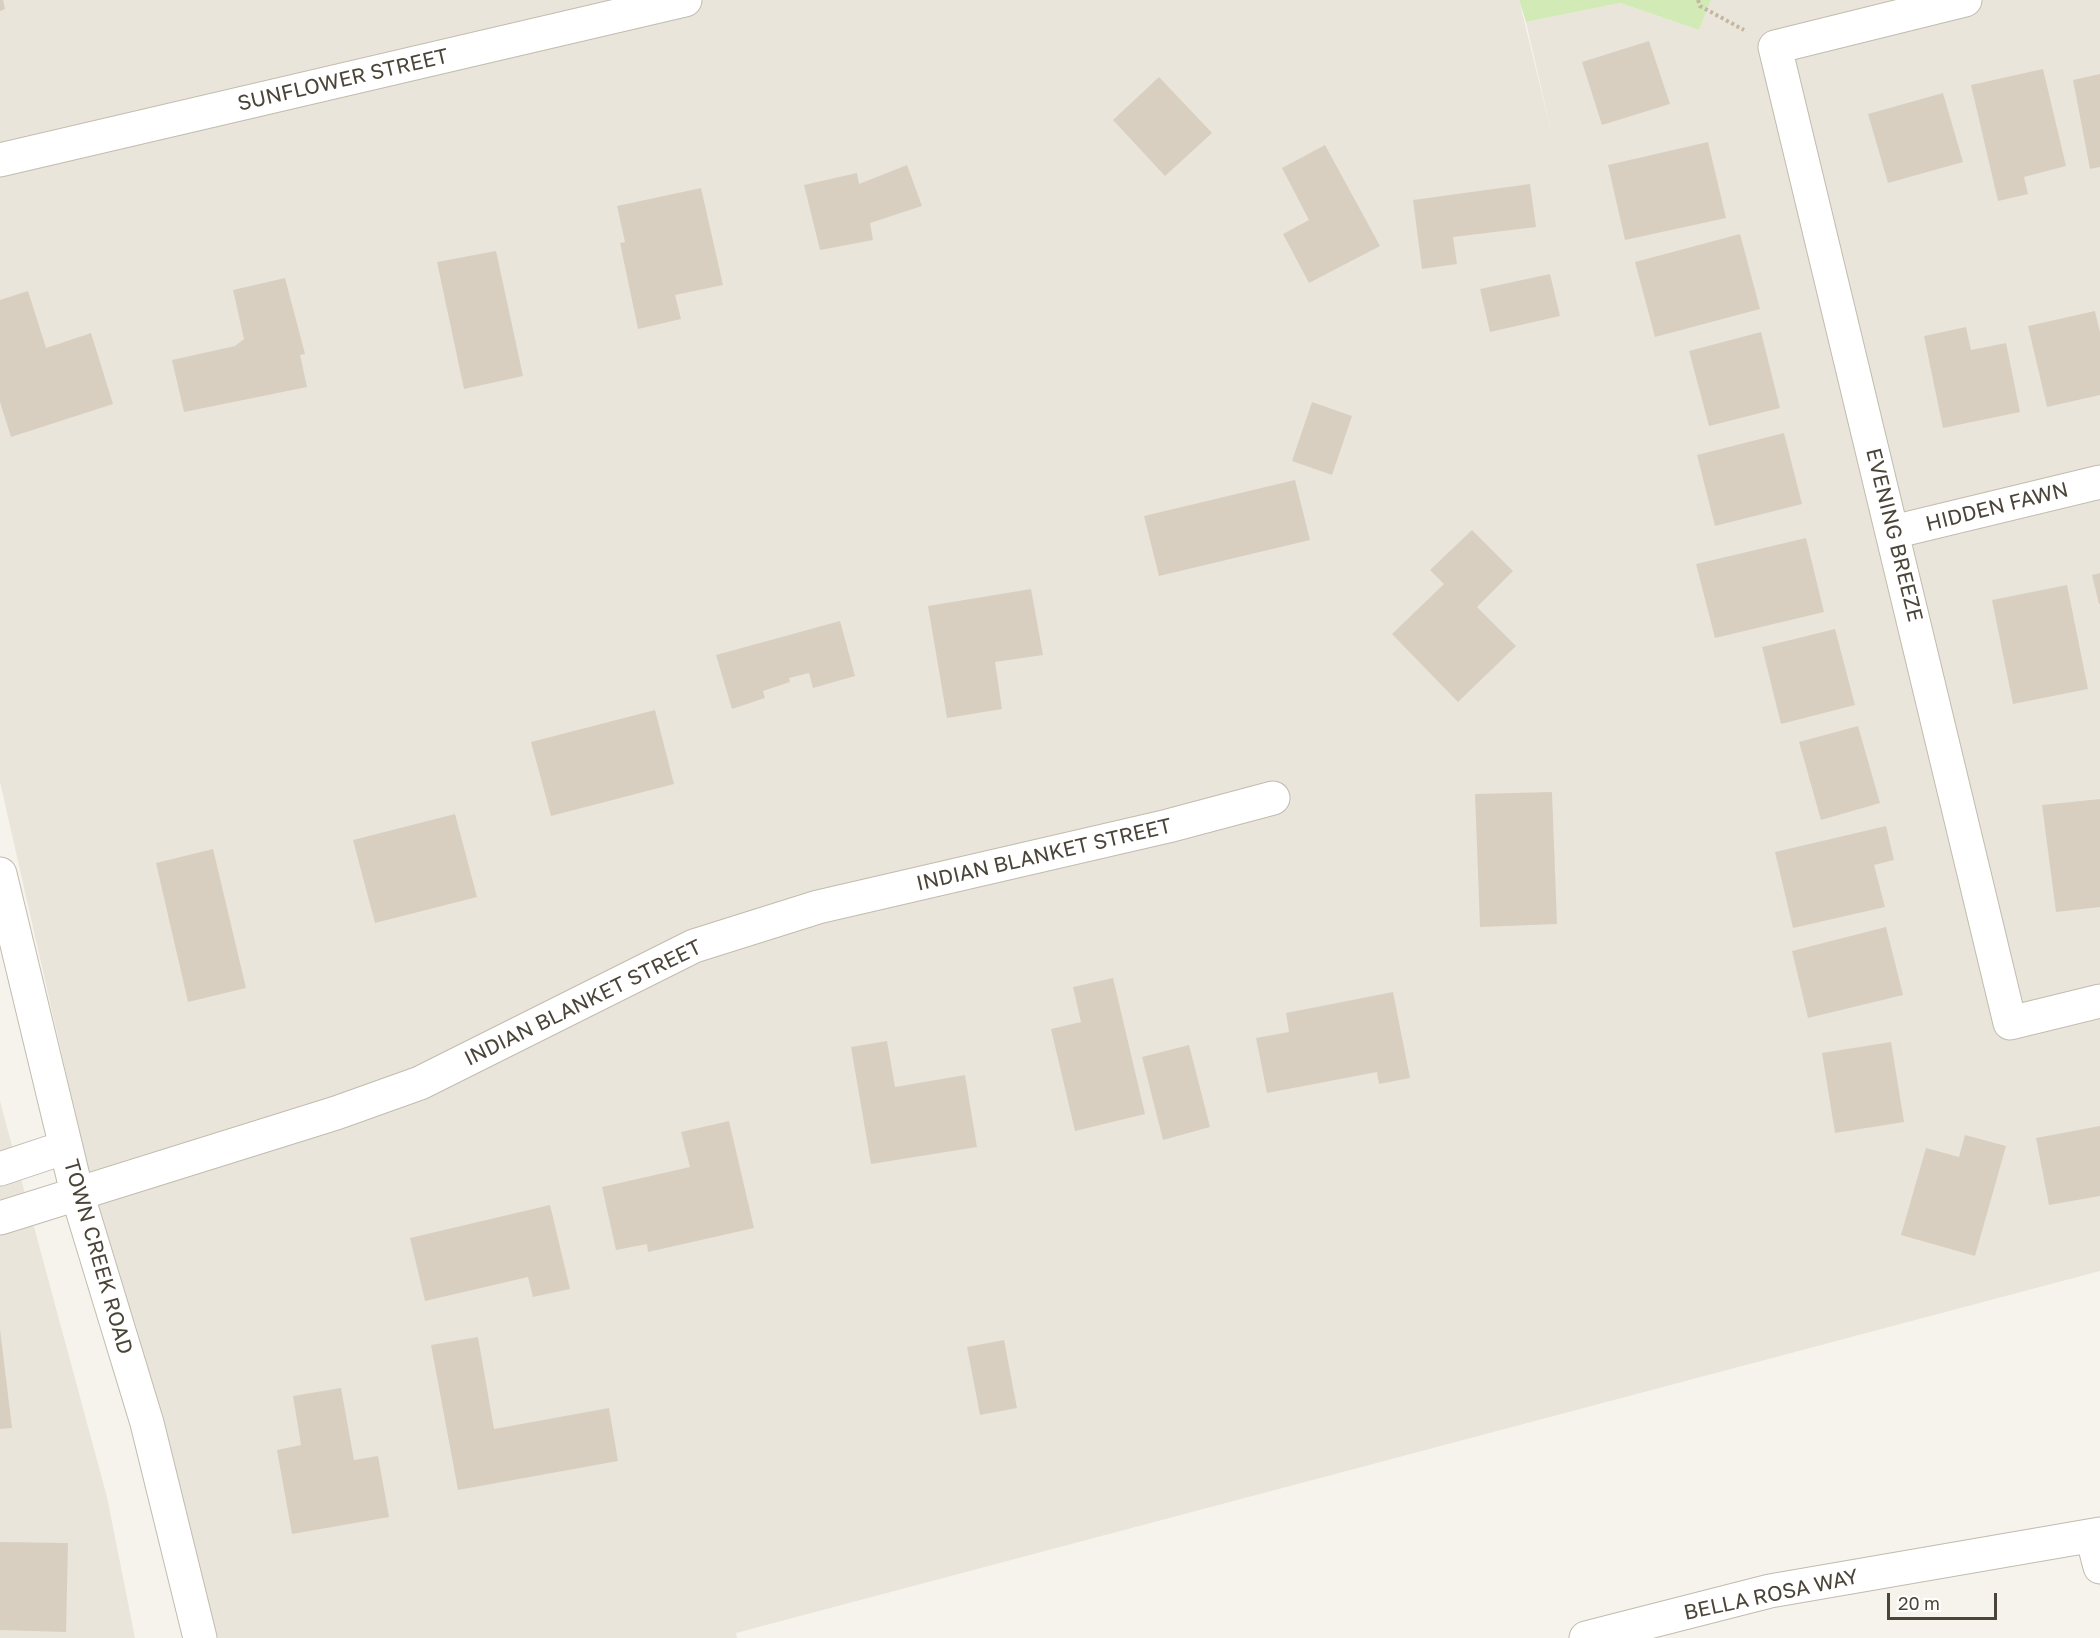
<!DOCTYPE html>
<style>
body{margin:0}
#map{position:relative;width:2100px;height:1638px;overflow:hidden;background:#f6f3ec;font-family:"Golos Text",sans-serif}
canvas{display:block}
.scale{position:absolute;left:1887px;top:1593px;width:110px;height:27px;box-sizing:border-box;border:3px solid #4b4439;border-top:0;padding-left:8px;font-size:18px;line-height:21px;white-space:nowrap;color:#4b4439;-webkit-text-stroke:4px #fff;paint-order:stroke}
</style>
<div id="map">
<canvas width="2100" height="1638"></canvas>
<div class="scale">20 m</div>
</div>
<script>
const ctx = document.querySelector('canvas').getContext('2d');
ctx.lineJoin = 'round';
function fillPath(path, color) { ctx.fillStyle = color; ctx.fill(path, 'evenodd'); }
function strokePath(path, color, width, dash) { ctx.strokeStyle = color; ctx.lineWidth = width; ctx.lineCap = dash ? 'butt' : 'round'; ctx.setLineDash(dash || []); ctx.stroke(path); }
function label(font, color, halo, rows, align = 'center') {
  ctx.font = font + ' "Golos Text",sans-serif'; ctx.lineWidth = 4.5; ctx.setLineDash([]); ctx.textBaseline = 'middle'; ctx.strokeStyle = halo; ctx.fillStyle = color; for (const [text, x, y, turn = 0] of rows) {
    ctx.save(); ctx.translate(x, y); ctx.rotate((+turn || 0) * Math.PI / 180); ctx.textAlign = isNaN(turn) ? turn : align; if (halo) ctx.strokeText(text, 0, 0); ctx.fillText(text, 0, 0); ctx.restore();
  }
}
fillPath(new Path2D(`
 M 0,0 L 1519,0 L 1553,139 L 1526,22 L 1620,3 L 1699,30 L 1711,0 L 2100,0 L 2100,1271 L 736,1633 L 737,1638 L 202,1638 L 104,1240 L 0,782 Z
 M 0,1101 L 107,1497 L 135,1638 L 0,1638 Z`), '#eae5da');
fillPath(new Path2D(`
 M 1519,0 L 1711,0 L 1699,30 L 1620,3 L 1526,22 Z`), '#d2eab5');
fillPath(new Path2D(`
 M 0,0 L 3,0 L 5,9 L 0,11 Z
 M 1649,41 L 1670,104 L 1602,125 L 1582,62 Z
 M 2043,69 L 2066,166 L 2024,177 L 2028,194 L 1998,201 L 1971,85 Z
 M 2100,74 L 2100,167 L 2090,169 L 2073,80 Z
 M 1159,77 L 1212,133 L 1165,176 L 1113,120 Z
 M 1943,93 L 1963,162 L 1888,183 L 1868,114 Z
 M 1708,142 L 1726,218 L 1625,240 L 1608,165 Z
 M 1325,145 L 1380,246 L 1309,283 L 1283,234 L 1309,220 L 1282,168 Z
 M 907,165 L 922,206 L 870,223 L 873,240 L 820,250 L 804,185 L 857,173 L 859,184 Z
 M 1530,184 L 1536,227 L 1453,237 L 1457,264 L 1422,269 L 1413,200 Z
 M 701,188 L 723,285 L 675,295 L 681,319 L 638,329 L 620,243 L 625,242 L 617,206 Z
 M 1740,234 L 1760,309 L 1655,337 L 1635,262 Z
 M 496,251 L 523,376 L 464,389 L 437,262 Z
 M 1550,274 L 1560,316 L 1490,332 L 1480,289 Z
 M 285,278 L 305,354 L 300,355 L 307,387 L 184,412 L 172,360 L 235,346 L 244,339 L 233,290 Z
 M 28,291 L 46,348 L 91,333 L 113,404 L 11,437 L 0,402 L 0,300 Z
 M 2095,311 L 2100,333 L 2100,395 L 2047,407 L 2028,326 Z
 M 1966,327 L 1971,350 L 2006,343 L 2020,412 L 1943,428 L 1924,336 Z
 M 1761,332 L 1780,408 L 1709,426 L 1689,351 Z
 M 1312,402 L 1352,416 L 1332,475 L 1292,461 Z
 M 1784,433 L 1802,504 L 1715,526 L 1697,455 Z
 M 1295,480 L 1310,540 L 1159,576 L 1144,516 Z
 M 1472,530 L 1513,571 L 1477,607 L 1516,646 L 1458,702 L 1392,634 L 1444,584 L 1430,570 Z
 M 1806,538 L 1824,612 L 1715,638 L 1696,564 Z
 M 2100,573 L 2100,604 L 2099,604 L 2092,575 Z
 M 2067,585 L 2088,689 L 2013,704 L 1992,600 Z
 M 1031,589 L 1043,655 L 995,662 L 1002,709 L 947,718 L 928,606 Z
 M 840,621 L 855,676 L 813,688 L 809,673 L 789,678 L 790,682 L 763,691 L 765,698 L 732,709 L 716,655 Z
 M 1835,629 L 1855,705 L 1781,724 L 1762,647 Z
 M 655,710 L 674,784 L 551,816 L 531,742 Z
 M 1858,726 L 1880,803 L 1821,820 L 1799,742 Z
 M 1552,792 L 1557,924 L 1480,927 L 1475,794 Z
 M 2100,799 L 2100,907 L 2056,912 L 2042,805 Z
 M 455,814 L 477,897 L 375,923 L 353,840 Z
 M 1886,826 L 1894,860 L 1874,865 L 1885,907 L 1793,928 L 1775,852 Z
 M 213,849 L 246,988 L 188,1002 L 156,863 Z
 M 1886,927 L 1903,995 L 1808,1018 L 1792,951 Z
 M 1113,978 L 1145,1114 L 1075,1131 L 1051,1029 L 1081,1022 L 1073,987 Z
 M 1393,992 L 1410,1078 L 1379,1084 L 1377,1072 L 1267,1093 L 1256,1038 L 1289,1032 L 1286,1013 Z
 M 887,1041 L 895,1087 L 965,1075 L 977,1147 L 871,1164 L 851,1047 Z
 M 1891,1042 L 1904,1122 L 1835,1133 L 1822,1053 Z
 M 1189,1045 L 1210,1127 L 1163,1140 L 1142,1057 Z
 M 729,1121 L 754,1228 L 648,1252 L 647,1244 L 616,1250 L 602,1187 L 690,1167 L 681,1132 Z
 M 2100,1126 L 2100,1196 L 2049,1205 L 2036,1138 Z
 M 1965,1135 L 2006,1146 L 1975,1256 L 1901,1235 L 1926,1148 L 1959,1157 Z
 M 550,1205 L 570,1289 L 533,1297 L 528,1277 L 425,1301 L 410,1238 Z
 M 0,1329 L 12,1428 L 0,1429 Z
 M 478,1337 L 494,1429 L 609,1408 L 618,1461 L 458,1490 L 431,1345 Z
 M 1004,1340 L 1017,1408 L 980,1415 L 967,1347 Z
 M 341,1388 L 354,1460 L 378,1456 L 389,1517 L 292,1534 L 277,1450 L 301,1445 L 293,1396 Z
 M 0,1542 L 68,1543 L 66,1632 L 0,1630 Z`), '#d8cfc1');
const minor = new Path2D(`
 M 1965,0 L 1775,47 L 2010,1023 L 2100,1001
 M 0,160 L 685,0
 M 1893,532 L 2100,482
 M 0,874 L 77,1193 L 147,1423 L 200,1638
 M 0,1169 L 66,1147
 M 0,1218 L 336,1113 L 420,1083 L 694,946 L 818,907 L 1168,826 L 1273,798
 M 2092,1536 L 2100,1567
 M 1586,1638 L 1770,1591 L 2100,1534`);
strokePath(minor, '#c2bbae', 35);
strokePath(new Path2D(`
 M 1698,0 L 1700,6 L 1744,30`), '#c4b79f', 4, [3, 3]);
strokePath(minor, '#fff', 33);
label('21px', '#4b4439', '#fff', [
 ["SUNFLOWER STREET",343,80,-13],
 ["HIDDEN FAWN",1997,507,-14],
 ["EVENING BREEZE",1894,535,76],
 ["INDIAN BLANKET STREET",1044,855,-13],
 ["INDIAN BLANKET STREET",583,1003,-26],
 ["TOWN CREEK ROAD",98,1257,74],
 ["BELLA ROSA WAY",1771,1595,-12]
]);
</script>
